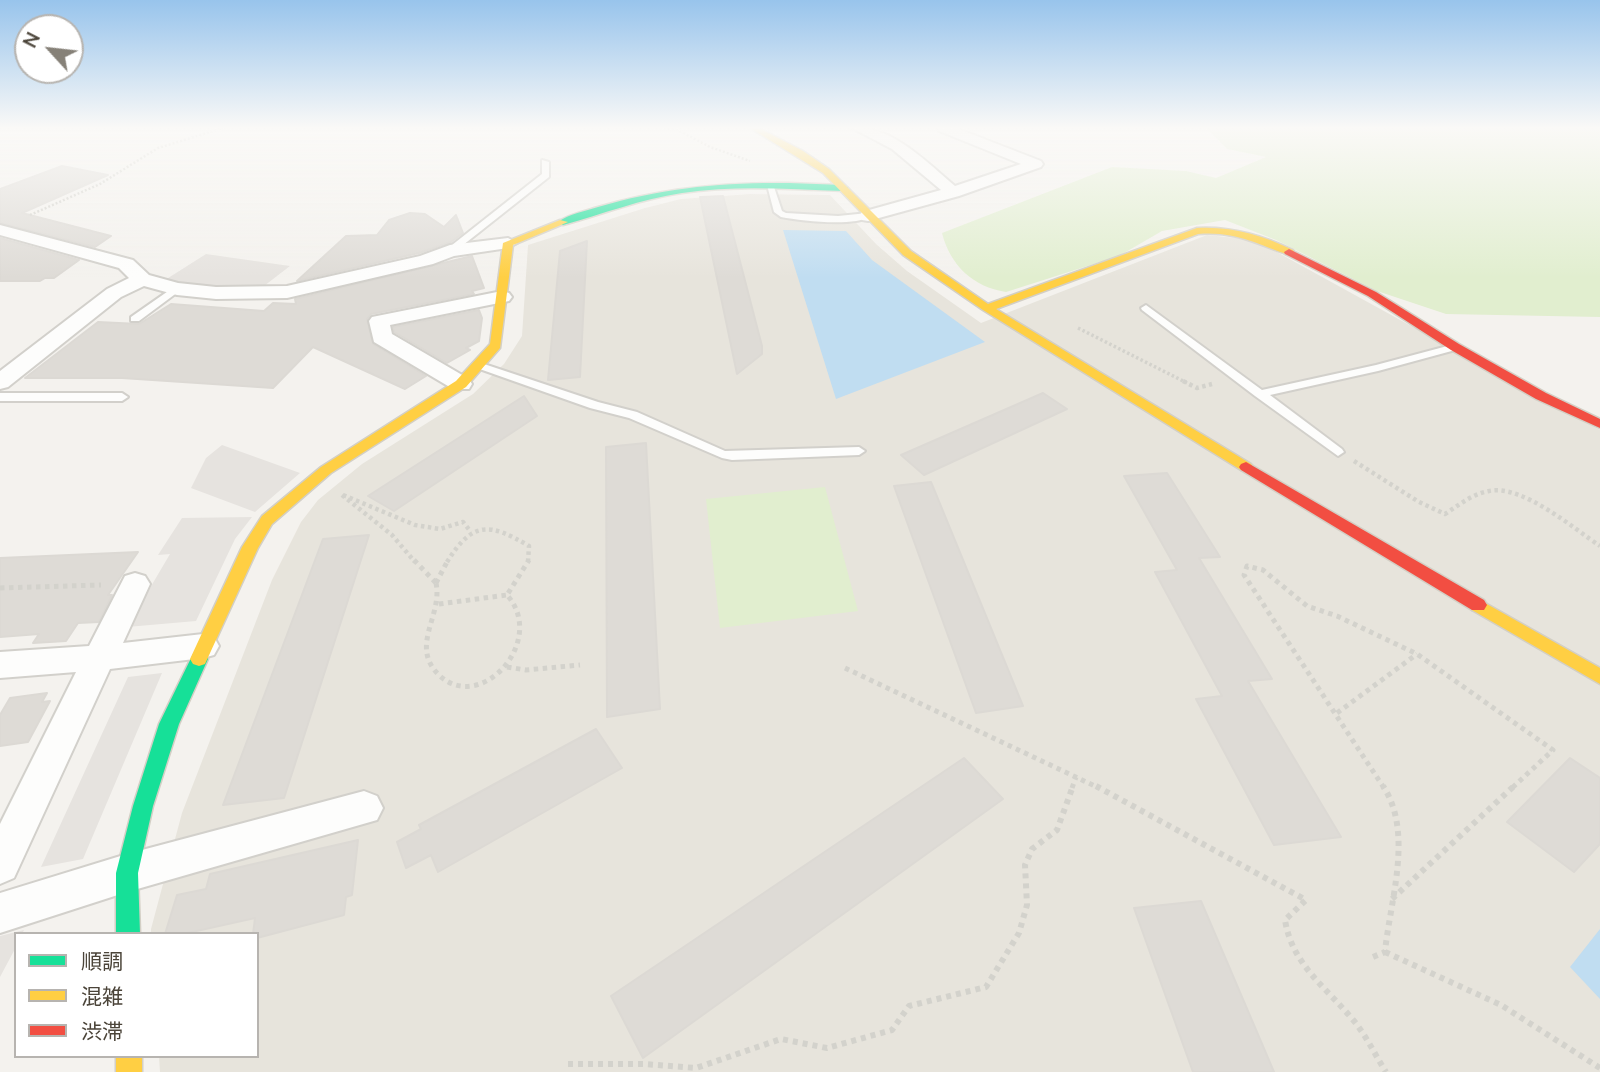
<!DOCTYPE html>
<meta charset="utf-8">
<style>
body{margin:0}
#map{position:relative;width:1600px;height:1072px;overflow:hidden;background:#f4f2ee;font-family:"Nunito Sans","Noto Sans JP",sans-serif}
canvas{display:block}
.legend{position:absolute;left:14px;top:932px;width:245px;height:126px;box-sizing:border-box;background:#fff;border:2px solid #b7b4b0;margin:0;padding:9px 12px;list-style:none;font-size:21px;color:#4b4439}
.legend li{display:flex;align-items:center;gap:14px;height:35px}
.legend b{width:35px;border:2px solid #b7b4b0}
.north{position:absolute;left:14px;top:14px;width:70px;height:70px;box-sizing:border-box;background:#fff;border:2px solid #b7b4b0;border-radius:50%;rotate:297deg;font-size:19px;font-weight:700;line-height:28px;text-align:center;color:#4b4439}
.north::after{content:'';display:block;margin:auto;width:24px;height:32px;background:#868178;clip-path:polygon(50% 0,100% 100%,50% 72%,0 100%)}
</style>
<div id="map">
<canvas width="1600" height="1072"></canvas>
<ul class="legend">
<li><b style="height:9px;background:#16e098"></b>順調</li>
<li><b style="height:9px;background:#ffcf43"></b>混雑</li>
<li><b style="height:9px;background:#f24e42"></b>渋滞</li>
</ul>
<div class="north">N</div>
</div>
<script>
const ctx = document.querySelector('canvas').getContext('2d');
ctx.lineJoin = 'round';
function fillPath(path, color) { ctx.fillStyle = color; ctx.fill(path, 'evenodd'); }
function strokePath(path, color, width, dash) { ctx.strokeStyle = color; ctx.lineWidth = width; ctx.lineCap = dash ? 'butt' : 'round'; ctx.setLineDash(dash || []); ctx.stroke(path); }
fillPath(new Path2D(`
 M 750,194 L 830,195 L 876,244 L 907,271 L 981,323 L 1207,235 L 1255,240 L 1600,430 L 1600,1072 L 160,1072 L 159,1056 L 257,1056 L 257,934 L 151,934 L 151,929 L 182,813 L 272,580 L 301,522 L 318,500 L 362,464 L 473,394 L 504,364 L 522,336 L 528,245 L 645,208 L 681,199 Z`), '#e7e4dc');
fillPath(new Path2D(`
 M 1206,128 L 1600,128 L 1600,317 L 1446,314 L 1377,291 L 1276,240 L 1225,220 L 1162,231 L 1119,256 L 1006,292 C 973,287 950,265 942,233 L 1112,167 L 1186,171 L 1216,178 L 1266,157 L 1227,149 Z
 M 825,487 L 858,611 L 720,628 L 706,499 Z`), '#e1eecf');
fillPath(new Path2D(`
 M 206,254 L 290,266 L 264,286 L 205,287 L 165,280 Z
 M 222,445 L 300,473 L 255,512 L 191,488 L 206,458 Z
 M 252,517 L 235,539 L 196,621 L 127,627 L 170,554 L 158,555 L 182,518 Z
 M 162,673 L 83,859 L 41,867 L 128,677 Z
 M 24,930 L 22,934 L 16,934 L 16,947 L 0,977 L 0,936 Z`), '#e6e3df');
fillPath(new Path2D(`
 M 783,230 L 846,231 L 872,260 L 985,342 L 836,399 Z
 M 1600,929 L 1600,999 L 1570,967 Z`), '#c0ddf1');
const building = new Path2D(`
 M 62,166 L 108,175 L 22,213 L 111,236 L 95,247 L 0,223 L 0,189 Z
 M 723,196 L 762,346 L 762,354 L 737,374 L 700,197 Z
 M 410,213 L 425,214 L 444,227 L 456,215 L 463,233 L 451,242 L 419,253 L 297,281 L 346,236 L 377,235 L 389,220 Z
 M 0,238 L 79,260 L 54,278 L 45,278 L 40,281 L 0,281 Z
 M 587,241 L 580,377 L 548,380 L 560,251 Z
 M 472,256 L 484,288 L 472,291 L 474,294 L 371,314 L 367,319 L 373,344 L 426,376 L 405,389 L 313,347 L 273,388 L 122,378 L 25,378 L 98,322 L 139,324 L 171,304 L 264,311 L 273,303 L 296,304 L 295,299 Z
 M 479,310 L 482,318 L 479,341 L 466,348 L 470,350 L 447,363 L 394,332 L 393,327 Z
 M 1043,393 L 1067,409 L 924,475 L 901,455 Z
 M 524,396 L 537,416 L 394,511 L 368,496 Z
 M 646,443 L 660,709 L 607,717 L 606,447 Z
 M 1167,473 L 1220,557 L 1199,558 L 1272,679 L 1248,681 L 1341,837 L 1274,845 L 1196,699 L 1222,696 L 1155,572 L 1177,570 L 1124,476 Z
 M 931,482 L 1023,706 L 976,713 L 894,486 Z
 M 369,535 L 284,798 L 223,805 L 323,539 Z
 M 138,552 L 108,595 L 112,595 L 99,622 L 78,623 L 66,641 L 33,643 L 39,634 L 0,637 L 0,558 Z
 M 47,693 L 42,702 L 50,701 L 28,742 L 0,746 L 0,715 L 10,698 Z
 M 596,729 L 622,768 L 438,872 L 431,855 L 406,868 L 397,842 L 421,829 L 419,825 Z
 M 964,758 L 1003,799 L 643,1058 L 611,996 Z
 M 1570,758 L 1600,778 L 1600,844 L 1574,872 L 1507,822 Z
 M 358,840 L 352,895 L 346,897 L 344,915 L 257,938 L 257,934 L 253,934 L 255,918 L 183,934 L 165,934 L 177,895 L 206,889 L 210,874 Z
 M 1201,901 L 1274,1072 L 1193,1072 L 1134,908 Z`);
fillPath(building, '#dedbd6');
strokePath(building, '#dcd9d4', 2);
const lane = new Path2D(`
 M 542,160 L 549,162 L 549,177 L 453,253 L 447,253 L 447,249 L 542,174 Z
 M 767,185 L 774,187 L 782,211 L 786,213 L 838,216 L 868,213 L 872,216 C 853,227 803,221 781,217 L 774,212 Z
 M 174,287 L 182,289 L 139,321 L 131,321 L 131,317 Z
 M 1146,305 L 1262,390 L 1376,365 L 1455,344 L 1460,347 L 1459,349 L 1378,371 L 1270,395 L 1342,449 L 1344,452 L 1338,456 L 1255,396 L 1142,310 L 1141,308 Z
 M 478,362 L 598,402 L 637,412 L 725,451 L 859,447 L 865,451 L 859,455 L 732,460 L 722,458 L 629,418 L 590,408 L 474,367 L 474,363 Z
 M 0,393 L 122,393 L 128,397 L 122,401 L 0,401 Z`);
const street = new Path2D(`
 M 852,128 C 892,125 926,162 955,186 L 1021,164 L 939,131 L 937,128 L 956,128 L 1041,161 L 1043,164 L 1041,167 L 959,196 L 868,221 L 862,220 L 859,216 L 862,212 L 941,190 L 892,149 Z
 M 0,225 L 133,260 L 149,275 L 178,283 L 216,287 L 287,286 L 420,256 L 450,245 L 508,238 L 517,243 L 508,248 L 454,256 L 433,264 L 287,298 L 216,299 L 177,295 L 144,286 L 121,297 L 8,387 L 0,389 L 0,371 L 107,289 L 129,278 L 119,268 L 0,235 Z
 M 502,291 L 509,293 L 512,297 L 509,301 L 390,325 L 392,334 L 469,379 L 472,384 L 469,389 L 453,389 L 374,342 L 369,321 L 372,317 Z
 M 135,573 L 145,576 L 150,584 L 123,643 L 203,634 L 214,637 L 219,646 L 214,655 L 203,658 L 110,669 L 14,878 L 0,884 L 0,824 L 76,672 L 0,678 L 0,652 L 89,646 L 125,576 Z
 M 364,791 L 377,796 L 383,808 L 377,820 L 127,892 L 0,933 L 0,893 L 127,854 Z`);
const fast = new Path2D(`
 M 789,183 L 843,185 L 848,188 L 843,191 C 789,189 735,185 682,193 C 641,199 603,214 563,225 L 558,222 C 569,214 585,211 598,207 C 661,188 723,182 789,183 Z
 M 199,652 L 205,654 L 208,659 L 179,724 L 153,806 L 138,873 L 140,934 L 116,934 L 116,873 L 133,806 L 159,724 L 193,654 Z`);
const slow = new Path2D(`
 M 750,128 L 759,128 L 803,151 L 829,169 L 911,251 L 988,304 L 1197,228 C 1231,226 1262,235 1293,250 L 1294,252 L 1289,255 C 1256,244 1236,231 1198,234 L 996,309 L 1251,464 L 1253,467 L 1251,470 L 1241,470 L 983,310 L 903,255 L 823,173 Z
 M 560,220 L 568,222 L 513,245 L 500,348 L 466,387 L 331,473 L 272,524 L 258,548 L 205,664 L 199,666 L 193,664 L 190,659 L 242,547 L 262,516 L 321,467 L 456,381 L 490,344 L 503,243 Z
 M 1478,599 L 1600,668 L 1600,684 L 1472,610 L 1469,605 L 1472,600 Z
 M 116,1056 L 142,1056 L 142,1072 L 116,1072 Z`);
const jam = new Path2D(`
 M 1289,249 L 1376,292 L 1459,344 L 1546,393 L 1600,419 L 1600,428 L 1536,399 L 1451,350 L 1368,296 L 1285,254 L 1284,252 Z
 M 1246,462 L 1484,600 L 1487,605 L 1484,610 L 1472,610 L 1241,470 L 1239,467 L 1241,464 Z`);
strokePath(lane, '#d2d0cb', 4);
strokePath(street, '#d2d0cb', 4);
strokePath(fast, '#d3cfc5', 3);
strokePath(slow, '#d3cfc5', 3);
strokePath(jam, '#d3cfc5', 3);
strokePath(new Path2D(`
 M 664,128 L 678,130 L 710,147 L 750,161
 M 30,215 L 100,184 L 158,148 L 223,128`), '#d3d2cc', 2.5, [2, 2]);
strokePath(new Path2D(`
 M 1078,328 L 1187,383`), '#d3d2cc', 3.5, [2.5, 2.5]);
strokePath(new Path2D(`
 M 1183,381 L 1197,388 L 1212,384
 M 1354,461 L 1419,502 L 1445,514 C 1459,505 1472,494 1489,491 C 1522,484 1573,528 1600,546
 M 342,495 L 392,535 L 415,562
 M 343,495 L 415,525 L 440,529 L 463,522 L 471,532
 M 447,562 C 473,520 490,523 529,546 L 528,562`), '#d3d2cc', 4.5, [3.5, 3.5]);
strokePath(new Path2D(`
 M 414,560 L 436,583
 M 436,583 C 443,616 409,646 439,675 C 480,715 548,641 507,595 L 529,560
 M 436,583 L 448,560
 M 0,588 L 101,585
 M 439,604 L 507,595
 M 507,667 L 526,670 L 580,665
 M 845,668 L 1099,788
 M 1337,713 L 1417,654
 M 1072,788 L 1076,777
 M 1384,788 L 1244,575 L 1247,566 L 1263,570 L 1307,606 L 1337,616 L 1417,654 L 1553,750 L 1512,788`), '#d3d2cc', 5, [4.5, 4.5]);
strokePath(new Path2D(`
 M 1096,786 L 1306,900 L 1285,920 C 1292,965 1327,988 1354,1021 C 1367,1037 1375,1055 1386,1072
 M 1392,899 L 1514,786
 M 1385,952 L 1501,1005 L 1600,1068
 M 1373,957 L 1385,952 C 1390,900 1414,833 1383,786
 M 568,1064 L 644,1064 L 696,1068 L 781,1039 L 827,1048 L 892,1030 L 909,1006 L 986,987 L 1019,933 L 1027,905 L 1025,865 L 1032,849 L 1057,830 L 1073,786`), '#d3d2cc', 6, [5, 5]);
fillPath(lane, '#fdfdfc');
fillPath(street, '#fdfdfc');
fillPath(fast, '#16e098');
fillPath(slow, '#ffcf43');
fillPath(jam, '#f24e42');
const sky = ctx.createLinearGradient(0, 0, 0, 278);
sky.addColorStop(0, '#98c4ec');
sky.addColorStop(0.46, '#faf9f7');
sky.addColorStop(1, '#faf9f700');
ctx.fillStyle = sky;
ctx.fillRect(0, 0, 1600, 278);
</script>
